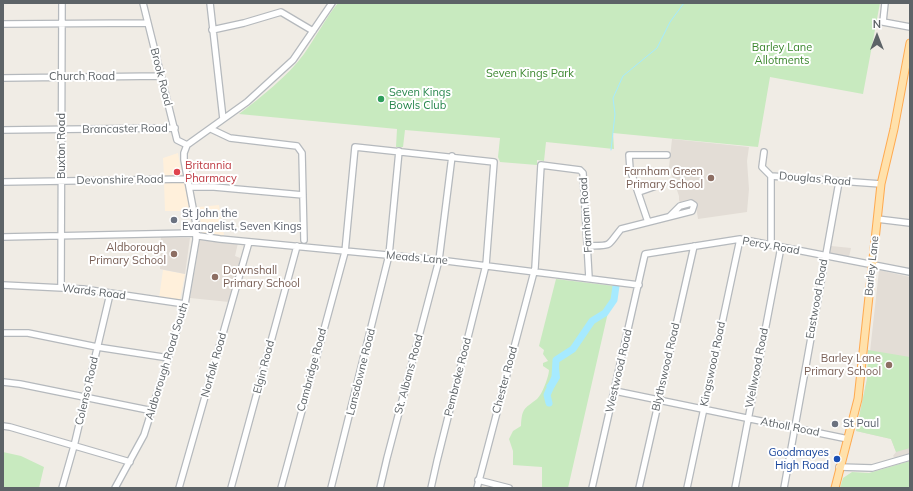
<!DOCTYPE html>
<style>
body{margin:0}
#map{position:relative;width:913px;height:491px;overflow:hidden;background:#f0ece5;font-family:Mulish,sans-serif}
canvas{display:block}
.frame{position:absolute;inset:0;border:4px solid #5d6367;pointer-events:none}
.north{position:absolute;left:857px;top:16px;width:40px;height:40px;-webkit-text-stroke:3px #fff;paint-order:stroke;rotate:0deg;font-size:11px;font-weight:700;line-height:16px;text-align:center;color:#5d6367}
.north::after{content:'';display:block;margin:auto;width:14px;height:18px;background:#5d6367;clip-path:polygon(50% 0,100% 100%,50% 72%,0 100%)}
</style>
<div id="map">
<canvas width="913" height="491"></canvas>
<div class="frame"></div>
<div class="north">N</div>
</div>
<script>
const ctx = document.querySelector('canvas').getContext('2d');
ctx.lineJoin = 'round';
function fillPath(path, color) { ctx.fillStyle = color; ctx.fill(path, 'evenodd'); }
function strokePath(path, color, width, dash) { ctx.strokeStyle = color; ctx.lineWidth = width; ctx.lineCap = dash ? 'butt' : 'round'; ctx.setLineDash(dash || []); ctx.stroke(path); }
function label(font, color, halo, rows, align = 'center') {
  ctx.font = font + ' Mulish,sans-serif'; ctx.lineWidth = 4; ctx.setLineDash([]); ctx.textBaseline = 'middle'; ctx.strokeStyle = halo; ctx.fillStyle = color; for (const [text, x, y, turn = 0] of rows) {
    ctx.save(); ctx.translate(x, y); ctx.rotate((+turn || 0) * Math.PI / 180); ctx.textAlign = isNaN(turn) ? turn : align; if (halo) ctx.strokeText(text, 0, 0); ctx.fillText(text, 0, 0); ctx.restore();
  }
}
fillPath(new Path2D(`
 M 178,153 L 182,176 L 164,176 L 163,158 Z
 M 164,182 L 184,182 L 190,211 L 165,211 Z
 M 219,205 L 224,235 L 202,233 L 199,207 Z
 M 163,270 L 185,274 L 180,300 L 159,298 Z`), '#fff0db');
fillPath(new Path2D(`
 M 672,139 L 749,147 L 747,161 L 749,189 L 747,212 L 698,219 L 696,206 L 690,201 L 680,203 L 679,200 L 679,196 L 669,167 Z
 M 161,237 L 190,238 L 185,274 L 160,269 Z
 M 200,240 L 238,243 L 235,256 L 240,258 L 234,296 L 230,297 L 229,302 L 190,298 Z
 M 831,246 L 851,248 L 849,257 L 830,253 Z
 M 879,270 L 910,277 L 910,453 L 895,458 L 893,456 L 896,452 L 891,439 L 856,431 L 867,379 Z`), '#e3ddd6');
fillPath(new Path2D(`
 M 338,3 L 880,3 L 863,94 L 770,77 L 758,147 L 613,133 L 614,149 L 546,142 L 544,161 L 537,160 L 537,165 L 500,162 L 498,157 L 500,138 L 405,130 L 403,147 L 396,147 L 397,129 L 239,114 C 261,97 287,77 304,54 C 316,37 325,19 338,3 Z
 M 556,279 L 614,286 L 568,488 L 542,488 L 542,467 L 513,465 L 513,451 L 509,439 L 513,431 L 521,426 C 522,408 524,409 537,399 C 542,395 549,376 549,370 L 543,366 L 543,363 L 548,361 L 543,354 L 544,350 L 539,346 Z
 M 868,350 L 910,357 L 910,448 L 896,452 L 891,439 L 856,431 L 867,379 Z
 M 3,452 L 21,456 L 44,467 L 39,488 L 3,488 Z
 M 910,461 L 910,488 L 840,488 L 843,478 L 852,472 L 869,473 Z`), '#c8eabf');
fillPath(new Path2D(`
 M 554,367 L 559,368 L 560,378 L 554,388 L 548,388 L 546,386 L 552,378 Z`), '#a6eaff');
strokePath(new Path2D(`
 M 611,150 L 615,114 L 613,98 L 623,76 L 657,48 L 670,22 L 684,3`), '#a6eaff', 1);
strokePath(new Path2D(`
 M 549,403 L 547,395 L 555,377 L 556,360 L 573,349 L 592,321 L 605,313 L 614,300 L 616,286`), '#a6eaff', 7);
const minor = new Path2D(`
 M 143,3 L 177,140 L 187,145
 M 210,3 L 223,119
 M 885,3 L 883,22 L 910,27
 M 3,24 L 147,23
 M 212,30 L 244,23 L 281,12 L 313,31
 M 3,78 L 161,76
 M 211,129 L 230,138 L 297,146 L 302,153 L 304,240
 M 3,130 L 175,128
 M 764,152 L 762,167 L 771,176
 M 3,182 L 188,179
 M 190,187 L 214,187 L 303,195
 M 639,192 L 659,185
 M 877,219 L 910,223
 M 648,222 L 630,169 L 629,155 L 667,155
 M 3,237 L 193,233 L 199,236 L 220,239 L 439,260 L 639,285
 M 771,245 L 771,176 L 881,184
 M 588,246 C 614,245 606,247 621,229 L 692,211 L 694,205 L 691,203 L 680,206 L 670,216
 M 3,285 L 83,289 L 185,304
 M 61,288 L 62,3
 M 3,333 L 28,333 L 97,347 L 169,358
 M 3,382 L 20,384 L 153,411
 M 615,391 L 848,439
 M 3,426 L 10,427 L 130,462
 M 839,467 L 872,468 L 910,457
 M 478,480 L 509,488
 M 62,488 L 74,446 L 110,294
 M 115,488 L 144,435 L 185,304 L 196,240 L 196,224 L 184,160 L 184,153 L 187,145 L 247,102 L 293,60 L 332,3
 M 179,488 L 249,242
 M 231,488 L 297,246
 M 281,488 L 345,252 L 355,147 L 494,162 L 486,265 L 437,461 L 431,488
 M 331,488 L 389,255 L 399,151
 M 380,488 L 387,458 L 439,260 L 452,156
 M 477,488 L 535,268 L 541,165 L 580,170 L 583,173 L 589,278
 M 592,488 L 645,254 L 740,239 L 910,272
 M 639,488 L 694,246
 M 687,488 L 740,239
 M 735,488 L 781,247
 M 784,488 L 839,182`);
const major = new Path2D(`
 M 835,488 L 858,399 L 881,184 L 894,129 L 910,43`);
strokePath(minor, '#b5b9bd', 8);
strokePath(major, '#ffaa50', 9);
strokePath(minor, '#fff', 5.5);
strokePath(major, '#ffe1ab', 7);
for (const [x, y, r, color] of [
 [381,99,4,"#2e9e5b"],
 [177,172,4,"#e0444e"],
 [711,178,4,"#8d6e63"],
 [174,220,4,"#6b7280"],
 [174,254,4,"#8d6e63"],
 [215,277,4,"#8d6e63"],
 [889,365,4,"#8d6e63"],
 [835,424,4,"#6b7280"],
 [837,459,4,"#1a4fb4"]
]) { const dot = new Path2D(); dot.arc(x, y, r, 0, 2 * Math.PI); ctx.fillStyle = color; ctx.fill(dot); strokePath(dot, '#fff', 1.5); }
label('11px', '#3a862d', '#fff', [
 ["Barley Lane",782,48],
 ["Allotments",782,61],
 ["Seven Kings Park",530,74]
]);
label('11px', '#5d6367', '#fff', [
 ["Church Road",82,77],
 ["Brook Road",161,77,76],
 ["Brancaster Road",125,129,-1],
 ["Buxton Road",62,146,-90],
 ["Douglas Road",815,179,5],
 ["Devonshire Road",120,180,-1],
 ["Farnham Road",586,215,-94],
 ["Percy Road",771,246,10],
 ["Meads Lane",417,258,5],
 ["Barley Lane",872,266,-84],
 ["Wards Road",94,292,7],
 ["Eastwood Road",817,299,-80],
 ["Aldborough Road South",167,361,-73],
 ["Kingswood Road",713,364,-78],
 ["Norfolk Road",214,365,-74],
 ["Elgin Road",264,367,-75],
 ["Blythswood Road",666,367,-77],
 ["Wellwood Road",757,368,-79],
 ["Cambridge Road",312,370,-75],
 ["Westwood Road",619,371,-77],
 ["Lansdowne Road",361,372,-76],
 ["St. Albans Road",409,374,-75],
 ["Pembroke Road",458,377,-76],
 ["Chester Road",505,380,-75],
 ["Colenso Road",87,391,-77],
 ["Atholl Road",790,427,11]
]);
label('11px', '#27864d', '#fff', [
 ["Seven Kings",389,93],
 ["Bowls Club",389,106]
], 'left');
label('11px', '#be3a42', '#fff', [
 ["Britannia",185,166],
 ["Pharmacy",185,179]
], 'left');
label('11px', '#785e54', '#fff', [
 ["Farnham Green",703,172],
 ["Primary School",703,185],
 ["Aldborough",166,248],
 ["Primary School",166,261],
 ["Downshall",223,271,"left"],
 ["Primary School",223,284,"left"],
 ["Barley Lane",881,359],
 ["Primary School",881,372]
], 'right');
label('11px', '#5b616d', '#fff', [
 ["St John the",182,214],
 ["Evangelist, Seven Kings",182,227],
 ["St Paul",843,424]
], 'left');
label('11px', '#164399', '#fff', [
 ["Goodmayes",829,453],
 ["High Road",829,466]
], 'right');
</script>
